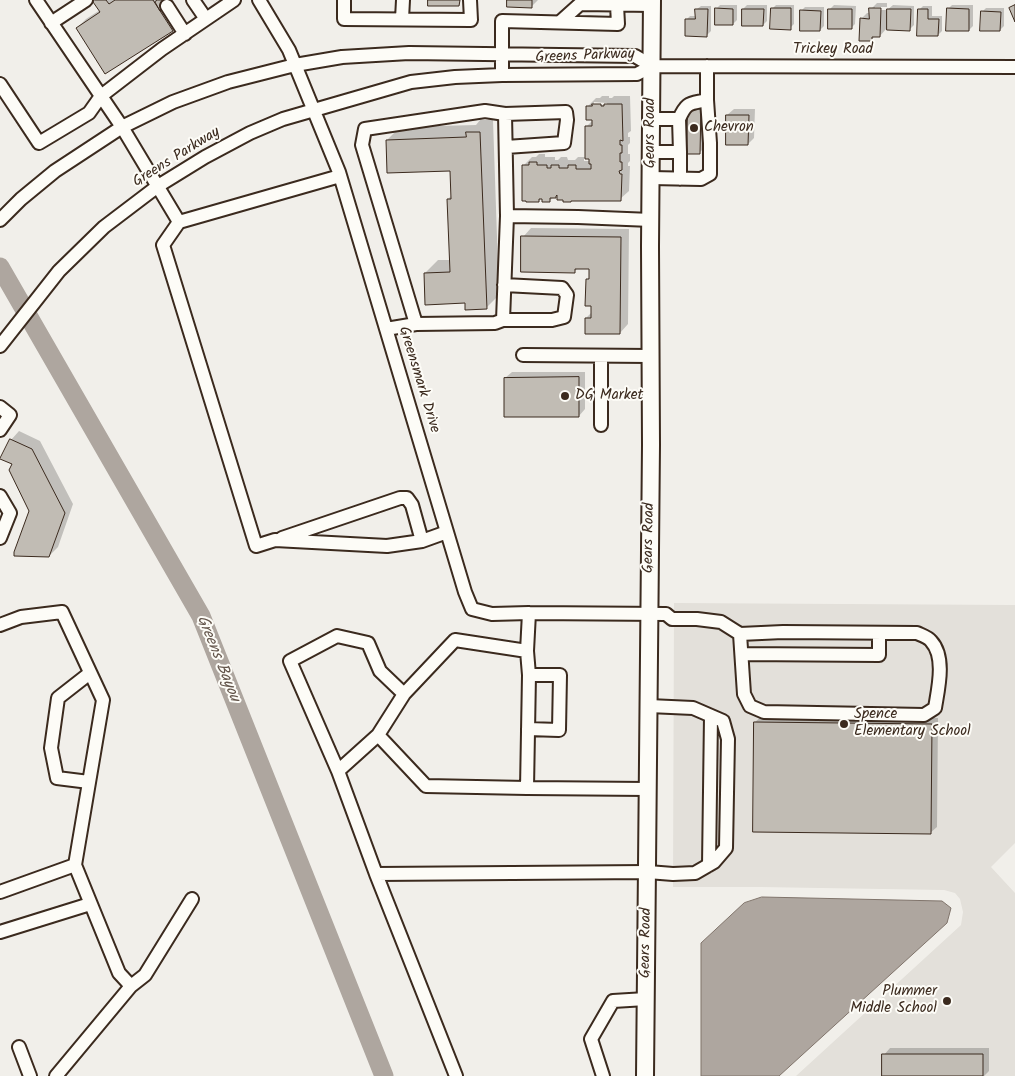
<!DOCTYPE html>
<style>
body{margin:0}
canvas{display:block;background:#f1efea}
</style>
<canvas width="1015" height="1076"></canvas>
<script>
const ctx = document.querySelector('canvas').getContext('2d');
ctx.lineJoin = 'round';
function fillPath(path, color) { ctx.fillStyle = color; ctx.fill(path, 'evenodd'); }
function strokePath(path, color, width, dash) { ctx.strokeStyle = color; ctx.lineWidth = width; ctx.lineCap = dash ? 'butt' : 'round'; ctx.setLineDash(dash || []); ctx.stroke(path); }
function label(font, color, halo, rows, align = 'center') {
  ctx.font = font + ' Kalam,sans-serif'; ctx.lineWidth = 4; ctx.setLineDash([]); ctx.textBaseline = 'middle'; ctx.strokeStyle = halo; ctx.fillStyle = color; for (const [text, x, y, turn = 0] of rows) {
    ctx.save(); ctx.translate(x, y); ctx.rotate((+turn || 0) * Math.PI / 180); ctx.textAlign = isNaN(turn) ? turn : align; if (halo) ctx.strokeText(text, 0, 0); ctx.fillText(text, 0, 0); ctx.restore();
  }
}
fillPath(new Path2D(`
 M 674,603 L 1015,605 L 1015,843 L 991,867 L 1015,893 L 1015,1076 L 796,1076 L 961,925 L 963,912 L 960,899 L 955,893 L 944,890 L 759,887 L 673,887 Z`), '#e3e0da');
const water = new Path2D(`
 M 762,897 L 942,901 L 951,908 L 947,923 L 779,1076 L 701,1076 L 701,943 L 744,903 Z`);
fillPath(water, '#aea69f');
strokePath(water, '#80746b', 1);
fillPath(new Path2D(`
 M 96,0 L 168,0 L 181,21 L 172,30 L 106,72 L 77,28 L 86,19 L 100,10 Z
 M 508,0 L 538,0 L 531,7 Z
 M 877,3 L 887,3 L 887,7 L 875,7 L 875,10 L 886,10 L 886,11 L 893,5 L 914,6 L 914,25 L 910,29 L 886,29 L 880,36 L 875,36 L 871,40 L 861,19 L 867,13 L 870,13 L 871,9 Z
 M 720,5 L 737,5 L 737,20 L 733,24 L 716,9 Z
 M 747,5 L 767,5 L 767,21 L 763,25 L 743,9 Z
 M 776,5 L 794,5 L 794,24 L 790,28 L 772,9 Z
 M 834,5 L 856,6 L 855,24 L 851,28 L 830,9 Z
 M 952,5 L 973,5 L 973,26 L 969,30 L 948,9 Z
 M 701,6 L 711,6 L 711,31 L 707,35 L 686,20 L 690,16 L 696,16 L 697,9 Z
 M 923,6 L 932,6 L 932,16 L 942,16 L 942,31 L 938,35 L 919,10 Z
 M 805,7 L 824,7 L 824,26 L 820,30 L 801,11 Z
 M 986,8 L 1004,8 L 1004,26 L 1000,30 L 982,12 Z
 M 602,96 L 609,96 L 609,98 L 612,98 L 614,96 L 630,96 L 631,131 L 628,133 L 628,137 L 630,137 L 630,143 L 628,145 L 628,154 L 630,154 L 630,161 L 628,163 L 628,166 L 630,166 L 629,191 L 620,199 L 564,199 L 558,194 L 549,201 L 543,198 L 541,198 L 539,201 L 523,166 L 532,157 L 536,157 L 539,154 L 545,154 L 545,157 L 555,157 L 555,160 L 558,160 L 561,157 L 567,157 L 568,160 L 575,160 L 578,157 L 586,157 L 586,127 L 594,119 L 587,107 L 596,98 L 600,98 ZM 594,102 L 607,103 L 607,105 L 594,105 ZM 584,158 L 591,158 L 591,161 L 584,161 Z
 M 706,100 L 706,146 L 699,153 L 689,106 Z
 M 734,109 L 755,109 L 754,138 L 748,144 L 727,115 Z
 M 480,120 L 493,120 L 499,295 L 486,308 L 466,302 L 425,273 L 438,260 L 450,260 L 448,199 L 452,195 L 451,169 L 387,140 L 400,127 L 476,125 Z
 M 531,228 L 629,229 L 628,324 L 620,333 L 586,318 L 592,312 L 592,305 L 587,280 L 591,276 L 591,268 L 578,268 L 575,271 L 523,237 Z
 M 512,372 L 585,372 L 585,409 L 579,416 L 505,378 Z
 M 19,431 L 40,441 L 73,504 L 58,547 L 49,556 L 30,511 L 14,464 L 11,440 Z
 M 762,716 L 938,718 L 937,827 L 930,833 L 755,722 Z
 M 890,1048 L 989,1048 L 989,1071 L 984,1076 L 884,1076 L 884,1055 Z`), '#0003');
strokePath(new Path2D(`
 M 0,267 L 201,616 L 384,1076`), '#aea69f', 19);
const building = new Path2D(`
 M 95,0 L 106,0 L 109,4 L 115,0 L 153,0 L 173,31 L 105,74 L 76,28 L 100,12 L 93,2 Z
 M 158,0 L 166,0 L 169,5 L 160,11 L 155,2 Z
 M 428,0 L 460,0 L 459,6 L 428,6 Z
 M 507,0 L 532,0 L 532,8 L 507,7 Z
 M 1015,5 L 1015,22 L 1009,8 Z
 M 715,8 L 733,9 L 733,25 L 715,25 Z
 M 771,8 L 791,8 L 791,30 L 770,29 Z
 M 869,8 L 881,8 L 880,37 L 872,37 L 872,41 L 859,41 L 860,18 L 869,19 Z
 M 947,8 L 969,9 L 969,31 L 946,31 Z
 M 695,9 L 708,9 L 707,37 L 685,36 L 685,19 L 695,19 Z
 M 742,9 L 764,9 L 763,26 L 742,26 Z
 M 828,9 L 852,9 L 852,29 L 828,29 Z
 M 887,9 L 911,9 L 910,31 L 887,30 Z
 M 918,9 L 928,9 L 928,19 L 939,19 L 938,36 L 917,36 Z
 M 800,10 L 821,11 L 820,31 L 800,31 Z
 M 981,11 L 1001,12 L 1000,31 L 980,31 Z
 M 592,104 L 601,104 L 601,106 L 604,106 L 604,104 L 622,104 L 623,141 L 620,140 L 620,145 L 622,145 L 622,153 L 620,153 L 620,162 L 622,162 L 622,170 L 619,171 L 620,174 L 622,174 L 621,201 L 571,201 L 571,202 L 563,202 L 563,200 L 557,200 L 557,195 L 556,196 L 556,198 L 550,198 L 550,202 L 542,202 L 542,199 L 539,199 L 539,202 L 526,202 L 526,201 L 522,201 L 522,165 L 529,165 L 529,162 L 537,162 L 537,165 L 547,165 L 547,168 L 551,168 L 551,165 L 559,165 L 559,168 L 568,168 L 568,165 L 576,165 L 576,169 L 591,169 L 591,164 L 589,164 L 589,159 L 585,159 L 585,126 L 592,126 L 592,120 L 586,120 L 586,106 L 592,106 Z
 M 688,105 L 701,106 L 700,154 L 687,154 Z
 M 726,115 L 749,115 L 748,145 L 726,145 Z
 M 466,132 L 480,132 L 487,309 L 465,310 L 465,303 L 425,305 L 424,273 L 450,272 L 447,199 L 451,199 L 450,171 L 387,173 L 386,140 L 466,137 Z
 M 521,236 L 621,237 L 620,334 L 585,334 L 585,318 L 591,318 L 591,306 L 585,306 L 586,279 L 589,279 L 589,269 L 575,269 L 575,273 L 521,272 Z
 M 579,377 L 579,417 L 504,417 L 504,378 Z
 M 10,439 L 32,449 L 65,513 L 49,557 L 14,556 L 14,552 L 29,511 L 9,470 L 12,464 L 0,459 Z
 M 754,722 L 932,724 L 931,834 L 753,832 Z
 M 882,1054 L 983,1054 L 983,1076 L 882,1076 Z`);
fillPath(building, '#c1bcb4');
strokePath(building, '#3b2a1e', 1);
const minor = new Path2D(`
 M 36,0 L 122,127 L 179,222 L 163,245 L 256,546 L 275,540 L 387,546 L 422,541 L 447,532
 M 193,0 L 206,19
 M 259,0 L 289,50 L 339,172 L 465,592 L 472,609 L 492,614 L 529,613 L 666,614 L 672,619 L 697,619 L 721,622 L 740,634 L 783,632 L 917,633 C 921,635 928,637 931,641 C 946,657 938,689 935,708 L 924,715 L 764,712 L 750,706 L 744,694 L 740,634
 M 344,0 L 344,19 L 471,20 L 470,0
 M 167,6 L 185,34
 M 402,19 L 403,0
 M 560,22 L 580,4 L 652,5
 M 51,23 L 86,0
 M 502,75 L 502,21 L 618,24 L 617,5
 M 0,84 L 39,143 L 89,113 L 101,96 L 162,49 L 234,0
 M 505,114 L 566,112 L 567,120 L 564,143 L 506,147
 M 679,119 C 687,101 690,104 707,100 L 707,66
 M 651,152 L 680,152 L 679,119 L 651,119
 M 651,178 L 701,179 L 710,174 L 710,143 L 707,100
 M 680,179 L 680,152
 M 0,220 L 21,199 L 55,171 L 122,127 L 173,102 L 228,82 L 295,65 L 342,57 L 409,53 L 635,56 L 652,66 L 1015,67
 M 179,222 L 340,176
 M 503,320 L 552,320 L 564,317 L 567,295 L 562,288 L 504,285
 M 416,324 L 495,323 L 503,320 L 507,216
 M 386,329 L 416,324 L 362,145 L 365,129 L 485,111 L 505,114 L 507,216 L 578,217 L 651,220
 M 0,346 L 59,271 L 104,227 L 158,186 L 205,157 L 250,133 L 283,119 L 411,82 L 455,77 L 502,75 L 637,74 L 652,66
 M 523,355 L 651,356
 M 601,356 L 601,425
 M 0,407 L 10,415 L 0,430
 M 0,496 L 10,513 L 0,538
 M 282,538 L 400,498 L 407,498 L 412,505 L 422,541
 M 0,625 L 21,617 L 62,612 L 103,700 L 75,865 L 119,973 L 131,986
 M 742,654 L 879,655 L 879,633
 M 404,694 L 380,671 L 368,643 L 337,636 L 290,661 L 338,771 L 376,874 L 456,1076
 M 528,729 L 559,730 L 560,675 L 529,675
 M 378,735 L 426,786 L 527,788 L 648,789
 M 338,771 L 378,735 L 404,694 L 455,640 L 527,651
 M 89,782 L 57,778 L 51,748 L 58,698 L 90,673
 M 527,788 L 529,675 L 527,651 L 529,613
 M 709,865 L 711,716
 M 376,874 L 648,872 L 673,874 L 695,873 L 714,862 L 726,848 L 728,739 L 723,721 L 693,708 L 649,706
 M 0,892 L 75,865
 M 0,932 L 90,904
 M 19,1047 L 30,1076
 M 56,1076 L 131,986 L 145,975 L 192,899
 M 603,1076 L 591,1039 L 613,1001 L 646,999`);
const major = new Path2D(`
 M 645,1076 L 651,445 L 650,246 L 652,0`);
strokePath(minor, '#3b2a1e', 16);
strokePath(major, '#3b2a1e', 20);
strokePath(minor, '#fdfcf7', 12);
strokePath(major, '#fdfcf7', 16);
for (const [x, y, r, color] of [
 [694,128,5,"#3b2a1e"],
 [565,396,5,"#3b2a1e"],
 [844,724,5,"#3b2a1e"],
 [947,1001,5,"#3b2a1e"]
]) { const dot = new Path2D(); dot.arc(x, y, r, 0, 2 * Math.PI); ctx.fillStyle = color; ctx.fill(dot); strokePath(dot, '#fdfcf7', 2); }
label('15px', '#3b2a1e', '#fdfcf7', [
 ["Trickey Road",833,50],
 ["Greens Parkway",585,57,-2],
 ["Gears Road",651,133,-90],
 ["Greens Parkway",177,158,-32],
 ["Greensmark Drive",418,380,73],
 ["Gears Road",650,538,-89],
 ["Gears Road",647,943,-89]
]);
label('15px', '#3b2a1e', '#fdfcf7', [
 ["Chevron",704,128],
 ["DG Market",575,396],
 ["Spence",854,715],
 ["Elementary School",854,732],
 ["Plummer",937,992,"right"],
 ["Middle School",937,1009,"right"]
], 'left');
label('italic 16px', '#63554b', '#fdfcf7', [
 ["Greens Bayou",217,659,68]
]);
</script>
